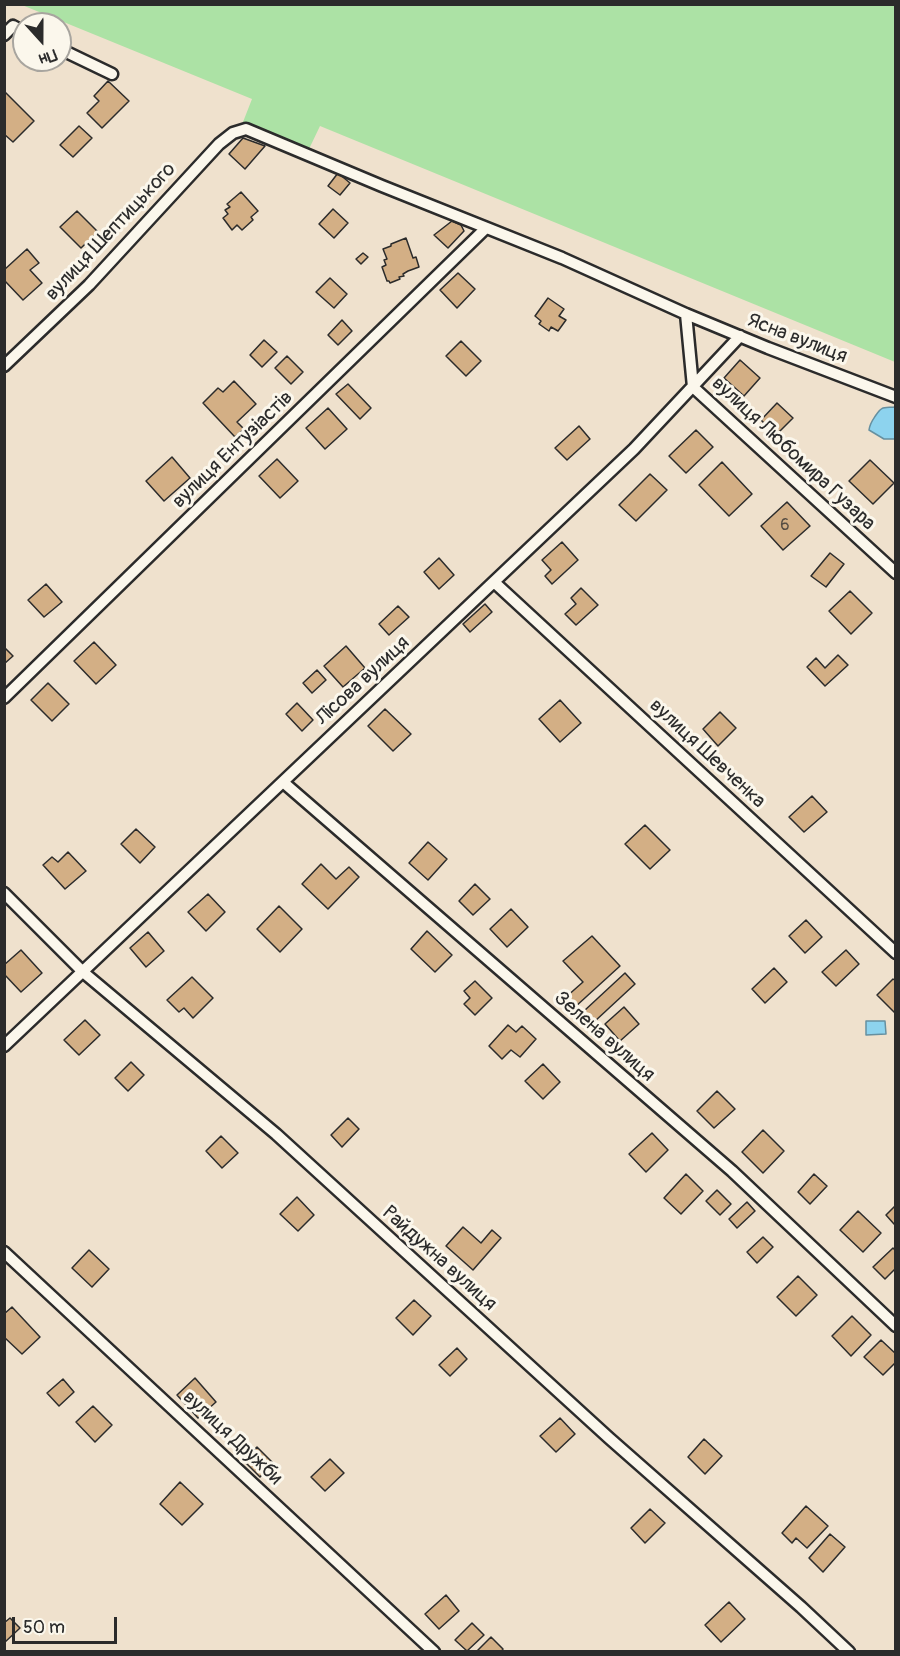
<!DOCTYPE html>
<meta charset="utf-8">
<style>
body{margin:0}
#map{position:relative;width:900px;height:1656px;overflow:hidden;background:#efe1cd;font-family:Pangolin,sans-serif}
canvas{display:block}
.frame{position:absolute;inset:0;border:6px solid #2b2b2b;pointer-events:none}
.north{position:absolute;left:12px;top:12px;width:60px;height:60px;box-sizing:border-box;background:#fbf7ec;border:2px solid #a8a59f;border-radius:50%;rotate:159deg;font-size:16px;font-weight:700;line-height:24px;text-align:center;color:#2b2b2b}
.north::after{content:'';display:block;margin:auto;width:21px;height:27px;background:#2b2b2b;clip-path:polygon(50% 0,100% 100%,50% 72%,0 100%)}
.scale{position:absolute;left:12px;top:1617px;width:105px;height:27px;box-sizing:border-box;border:3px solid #2b2b2b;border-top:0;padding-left:8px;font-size:18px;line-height:21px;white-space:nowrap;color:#2b2b2b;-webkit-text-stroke:4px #fbf7ec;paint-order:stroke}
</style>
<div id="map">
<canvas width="900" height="1656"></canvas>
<div class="frame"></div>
<div class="north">Пн</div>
<div class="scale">50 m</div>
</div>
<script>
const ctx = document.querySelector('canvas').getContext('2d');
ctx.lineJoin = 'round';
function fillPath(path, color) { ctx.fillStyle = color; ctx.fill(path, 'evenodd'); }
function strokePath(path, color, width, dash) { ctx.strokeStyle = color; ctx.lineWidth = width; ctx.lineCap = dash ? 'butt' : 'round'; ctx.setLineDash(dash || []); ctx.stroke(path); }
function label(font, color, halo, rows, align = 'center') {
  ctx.font = font + ' Pangolin,sans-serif'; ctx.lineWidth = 6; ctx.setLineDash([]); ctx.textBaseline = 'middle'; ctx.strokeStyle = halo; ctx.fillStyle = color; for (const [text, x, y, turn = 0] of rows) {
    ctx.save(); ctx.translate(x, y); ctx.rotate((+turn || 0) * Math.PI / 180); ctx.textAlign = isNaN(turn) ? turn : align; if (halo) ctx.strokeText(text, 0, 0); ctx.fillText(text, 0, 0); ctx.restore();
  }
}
fillPath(new Path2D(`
 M 22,5 L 895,5 L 895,362 L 320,126 L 309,149 L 243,122 L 252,99 Z`), '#ace2a5');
const water = new Path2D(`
 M 895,407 L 895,439 L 884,439 L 869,430 C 870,423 872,421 876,415 C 882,406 883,408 895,407 Z
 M 866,1021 L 885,1021 L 886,1034 L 866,1035 Z`);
fillPath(water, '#8dd3ee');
strokePath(water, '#6690a0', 1.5);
const building = new Path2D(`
 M 108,81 L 129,101 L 102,128 L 87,113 L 99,101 L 94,96 Z
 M 5,92 L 34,121 L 13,142 L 4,134 Z
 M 79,126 L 92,138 L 73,157 L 60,145 Z
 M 243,138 L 265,146 L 245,169 L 229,154 Z
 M 338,173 L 350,183 L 340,195 L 328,186 Z
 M 241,192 L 258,211 L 251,217 L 253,220 L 242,230 L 237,225 L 232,230 L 223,218 L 228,214 L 225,210 L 230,207 L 227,204 Z
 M 333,209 L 348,223 L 334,238 L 319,224 Z
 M 77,211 L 98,232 L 81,248 L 60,227 Z
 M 452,221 L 461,225 L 464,231 L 448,248 L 434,235 Z
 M 406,238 L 413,258 L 416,257 L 419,267 L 408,271 L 403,274 L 404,276 L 399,277 L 400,279 L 390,283 L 389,281 L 387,281 L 382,267 L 386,265 L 384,260 L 387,259 L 383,249 L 391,246 L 391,244 Z
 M 27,249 L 39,263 L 30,270 L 42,283 L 23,300 L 4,280 L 4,270 Z
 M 363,253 L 368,257 L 361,264 L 356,259 Z
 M 458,273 L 475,289 L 457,308 L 440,290 Z
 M 330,278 L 347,294 L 334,308 L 316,292 Z
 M 548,298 L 564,309 L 559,316 L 566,320 L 558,331 L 551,327 L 549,331 L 539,324 L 541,321 L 535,316 Z
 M 342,320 L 352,331 L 338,345 L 328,335 Z
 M 264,340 L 277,352 L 262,367 L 250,355 Z
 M 461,341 L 481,361 L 466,376 L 446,356 Z
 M 287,356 L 303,372 L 291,384 L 275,368 Z
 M 740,360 L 760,378 L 744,396 L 724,378 Z
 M 234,381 L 256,404 L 237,422 L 244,429 L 235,437 L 203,403 L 218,388 L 223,392 Z
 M 348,384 L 371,408 L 360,419 L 336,394 Z
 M 777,403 L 793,418 L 776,435 L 761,420 Z
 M 328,408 L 347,429 L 325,449 L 306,428 Z
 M 579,426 L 590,439 L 567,460 L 555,448 Z
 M 696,430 L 713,447 L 686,473 L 669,456 Z
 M 172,457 L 190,478 L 164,501 L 146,481 Z
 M 277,459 L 298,481 L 280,498 L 259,476 Z
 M 870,460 L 894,483 L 873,504 L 849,481 Z
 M 722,462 L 752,494 L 729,516 L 699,485 Z
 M 650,474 L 667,490 L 636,521 L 619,505 Z
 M 787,502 L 810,526 L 783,550 L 761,526 Z
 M 562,542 L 578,560 L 552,584 L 545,576 L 551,570 L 542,560 Z
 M 830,553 L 844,564 L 826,587 L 811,576 Z
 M 439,558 L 454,575 L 439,589 L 424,572 Z
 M 46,584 L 62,602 L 44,617 L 28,600 Z
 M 581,588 L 598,605 L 576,625 L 565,614 L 576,604 L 571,598 Z
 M 850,591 L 872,613 L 851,634 L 829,611 Z
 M 485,604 L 492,612 L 470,632 L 463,624 Z
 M 398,606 L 409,617 L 389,635 L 379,624 Z
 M 94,642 L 116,665 L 96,684 L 74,661 Z
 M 346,646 L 365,668 L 343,687 L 324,666 Z
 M 4,647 L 13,656 L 4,664 Z
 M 838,655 L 848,665 L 825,686 L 807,667 L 816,658 L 825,668 Z
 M 317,670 L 326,680 L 312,693 L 303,683 Z
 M 48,683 L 69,704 L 52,721 L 31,700 Z
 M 560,700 L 581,723 L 560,742 L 539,719 Z
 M 297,703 L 313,720 L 302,731 L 286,714 Z
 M 385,709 L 411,734 L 393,751 L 368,726 Z
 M 720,712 L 736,728 L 718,746 L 703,729 Z
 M 812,796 L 827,812 L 804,832 L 789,817 Z
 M 645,825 L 670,850 L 650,869 L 625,844 Z
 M 136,829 L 155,847 L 140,863 L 121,844 Z
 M 428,842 L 447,859 L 428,880 L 409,863 Z
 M 68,852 L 86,871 L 65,889 L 43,865 L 52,857 L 58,862 Z
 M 321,864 L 336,879 L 349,867 L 359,877 L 328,909 L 302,884 Z
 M 475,884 L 490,899 L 473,915 L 459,901 Z
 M 208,894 L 225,912 L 206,931 L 188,912 Z
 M 279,906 L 302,929 L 280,952 L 257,929 Z
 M 511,909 L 528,927 L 507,947 L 490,929 Z
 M 806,920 L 822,937 L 805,953 L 789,936 Z
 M 427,931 L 452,955 L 435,972 L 411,949 Z
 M 148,932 L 164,951 L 146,967 L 130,948 Z
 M 592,936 L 620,966 L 575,1007 L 566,997 L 583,982 L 563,961 Z
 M 21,950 L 42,973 L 21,992 L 4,974 L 4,965 Z
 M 846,950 L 859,964 L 836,986 L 822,972 Z
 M 774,968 L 787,982 L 765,1003 L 752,989 Z
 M 625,973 L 635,984 L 594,1022 L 584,1011 Z
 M 192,977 L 213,998 L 193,1018 L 184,1008 L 179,1012 L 167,1000 Z
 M 893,979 L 896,981 L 896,1014 L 877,995 Z
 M 475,981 L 492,998 L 475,1015 L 464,1004 L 470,998 L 464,991 Z
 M 624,1007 L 639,1024 L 620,1041 L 605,1024 Z
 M 85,1020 L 100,1035 L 79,1055 L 64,1040 Z
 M 508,1025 L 516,1032 L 522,1026 L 536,1039 L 520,1057 L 511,1050 L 502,1059 L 489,1046 Z
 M 131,1062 L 144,1075 L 128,1091 L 115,1078 Z
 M 543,1064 L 560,1082 L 543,1099 L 525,1081 Z
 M 717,1091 L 735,1109 L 714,1128 L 697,1111 Z
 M 348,1118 L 359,1129 L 342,1147 L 331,1135 Z
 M 763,1130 L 784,1151 L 763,1173 L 742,1152 Z
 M 652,1133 L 668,1150 L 646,1172 L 629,1154 Z
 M 221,1136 L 238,1153 L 222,1168 L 206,1151 Z
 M 686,1174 L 703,1191 L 681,1214 L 664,1198 Z
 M 814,1174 L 827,1186 L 810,1204 L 798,1192 Z
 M 717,1190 L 731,1204 L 720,1215 L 706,1201 Z
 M 297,1197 L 314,1215 L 298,1231 L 280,1214 Z
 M 747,1202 L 755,1211 L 737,1228 L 729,1219 Z
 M 896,1205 L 896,1222 L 894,1224 L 886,1215 Z
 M 858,1211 L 881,1233 L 863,1252 L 840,1230 Z
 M 463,1227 L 481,1243 L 492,1230 L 501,1238 L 473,1270 L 446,1246 Z
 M 763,1237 L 773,1247 L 757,1263 L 747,1252 Z
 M 893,1248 L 896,1251 L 896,1268 L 885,1279 L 873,1267 Z
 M 89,1250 L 109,1269 L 92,1287 L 72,1268 Z
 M 798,1276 L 817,1295 L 796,1316 L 777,1297 Z
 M 414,1300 L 431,1316 L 413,1335 L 396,1318 Z
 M 12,1307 L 40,1337 L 22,1354 L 4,1337 L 4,1314 Z
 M 852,1316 L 871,1335 L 851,1356 L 832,1336 Z
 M 881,1340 L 896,1354 L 896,1362 L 883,1375 L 864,1357 Z
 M 457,1348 L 467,1359 L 450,1376 L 439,1365 Z
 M 195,1378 L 216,1402 L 198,1418 L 177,1395 Z
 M 63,1379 L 74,1392 L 59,1406 L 47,1393 Z
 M 93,1406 L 112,1425 L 95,1442 L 76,1422 Z
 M 560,1418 L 575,1434 L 556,1452 L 540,1436 Z
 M 704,1439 L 722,1456 L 705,1474 L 688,1457 Z
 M 257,1447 L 273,1463 L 260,1477 L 243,1460 Z
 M 330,1459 L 344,1473 L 325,1491 L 311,1477 Z
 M 180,1482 L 203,1504 L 182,1525 L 160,1504 Z
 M 806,1506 L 828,1526 L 807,1548 L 796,1538 L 792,1543 L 782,1533 Z
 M 650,1509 L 665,1523 L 645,1543 L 631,1528 Z
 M 830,1534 L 845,1547 L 823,1572 L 809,1558 Z
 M 446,1595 L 459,1611 L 439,1629 L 425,1614 Z
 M 729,1602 L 745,1619 L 721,1642 L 705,1625 Z
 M 10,1618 L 20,1628 L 4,1643 L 4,1623 Z
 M 472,1623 L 484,1635 L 467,1651 L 455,1640 Z
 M 491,1637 L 503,1649 L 501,1652 L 476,1652 Z`);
fillPath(building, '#d3af85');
strokePath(building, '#2b2b2b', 1.5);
const minor = new Path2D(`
 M 4,35 L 13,26 L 24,32
 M 60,49 L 112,74
 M 686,314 L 693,387 L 896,573
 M 4,366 L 89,285 L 219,144 L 233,133 L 246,129 L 382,186 L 562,258 L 686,314 L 768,348 L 896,397
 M 494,582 L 896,953
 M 4,698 L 486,228
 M 283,782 L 732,1171 L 896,1326
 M 4,893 L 83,972 L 276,1134 L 609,1438 L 801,1607 L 849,1652
 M 4,1046 L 634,449 L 740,336
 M 4,1252 L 434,1652`);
strokePath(minor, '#2b2b2b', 15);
strokePath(minor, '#fbf7ec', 10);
label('16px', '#554c42', null, [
 ["6",785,526]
]);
label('20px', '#2b2b2b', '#fbf7ec', [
 ["вулиця Шептицького",111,232,-47],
 ["Ясна вулиця",797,339,21],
 ["вулиця Ентузіастів",233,450,-44],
 ["вулиця Любомира Гузара",793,454,43],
 ["Лісова вулиця",363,681,-43],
 ["вулиця Шевченка",707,754,43],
 ["Зелена вулиця",604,1037,41],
 ["Райдужна вулиця",439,1259,42],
 ["вулиця Дружби",232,1438,43]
]);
</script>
